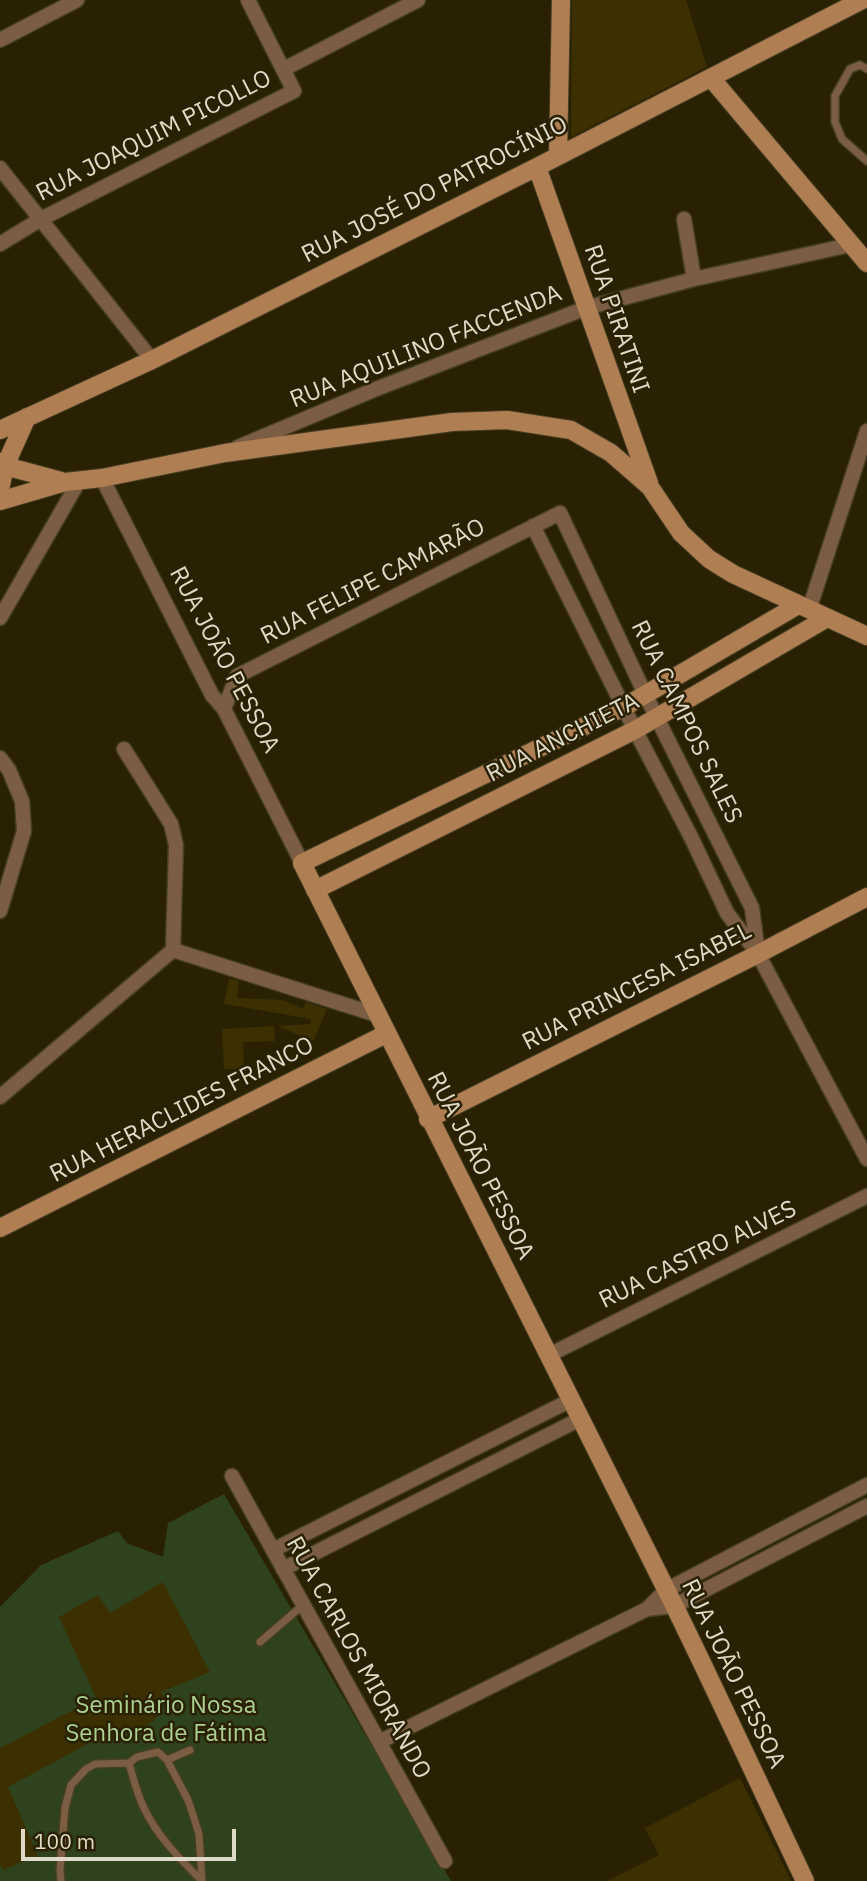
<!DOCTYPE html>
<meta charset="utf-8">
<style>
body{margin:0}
#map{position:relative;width:867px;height:1881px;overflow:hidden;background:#2a2103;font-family:"IBM Plex Sans",sans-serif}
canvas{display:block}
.scale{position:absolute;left:21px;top:1829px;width:215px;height:32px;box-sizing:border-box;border:4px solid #dfdac8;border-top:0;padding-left:9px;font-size:21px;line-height:24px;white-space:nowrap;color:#dfdac8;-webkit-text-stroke:5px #2a2103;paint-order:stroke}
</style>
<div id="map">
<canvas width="867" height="1881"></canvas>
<div class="scale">100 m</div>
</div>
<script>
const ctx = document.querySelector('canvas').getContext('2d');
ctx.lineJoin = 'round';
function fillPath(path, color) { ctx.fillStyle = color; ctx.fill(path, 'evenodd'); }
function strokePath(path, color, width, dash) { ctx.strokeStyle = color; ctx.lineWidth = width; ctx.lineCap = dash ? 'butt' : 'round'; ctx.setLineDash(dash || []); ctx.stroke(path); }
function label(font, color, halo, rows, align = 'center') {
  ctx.font = font + ' "IBM Plex Sans",sans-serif'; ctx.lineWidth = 5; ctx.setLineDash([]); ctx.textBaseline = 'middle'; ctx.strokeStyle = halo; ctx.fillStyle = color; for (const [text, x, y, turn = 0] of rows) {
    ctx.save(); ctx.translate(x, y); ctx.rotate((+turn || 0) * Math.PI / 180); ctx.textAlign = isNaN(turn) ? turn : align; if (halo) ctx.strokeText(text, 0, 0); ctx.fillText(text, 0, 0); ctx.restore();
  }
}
fillPath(new Path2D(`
 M 224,1494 L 451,1881 L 0,1881 L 0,1607 L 41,1565 L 118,1531 L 127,1543 L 163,1557 L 168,1523 Z`), '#2f421e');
fillPath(new Path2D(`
 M 572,0 L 686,0 L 707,67 L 571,137 Z
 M 229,978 L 239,981 L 237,998 L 283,1000 L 303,1009 L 306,1002 L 327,1009 L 311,1046 L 309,1046 L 310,1040 L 278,1026 L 311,1024 L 311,1019 L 224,1004 Z
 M 274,1026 L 275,1041 L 243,1042 L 244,1069 L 224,1069 L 222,1029 Z
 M 163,1582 L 210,1672 L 161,1692 L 167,1700 L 153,1722 L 113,1738 L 110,1732 L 8,1787 L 38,1856 L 3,1870 L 0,1864 L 0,1748 L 96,1698 L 59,1617 L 98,1595 L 110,1613 Z
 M 740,1778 L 791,1881 L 607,1881 L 659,1855 L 645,1828 Z`), '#3c3001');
const lane = new Path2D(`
 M 867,69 L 860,65 L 850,69 L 835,96 L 835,122 L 842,139 L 867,161
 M 260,1642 L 303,1605
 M 167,1760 L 190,1750
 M 129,1763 C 133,1778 137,1793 143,1806 C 156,1835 180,1859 202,1881
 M 61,1881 L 60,1871 L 65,1808 L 71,1785 L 86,1769 L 95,1764 L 129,1763 L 137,1757 L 158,1752 L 167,1760 L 188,1800 L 194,1818 L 199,1834 L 202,1881`);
const street = new Path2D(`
 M 0,40 L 77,0
 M 284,69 L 418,0
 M 0,168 L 152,360
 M 684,219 L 694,279
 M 0,244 L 41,219 L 294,91 L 248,0
 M 238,447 L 376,389 L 586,308 L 694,279 L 850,245
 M 102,478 L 212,695 L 224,709 L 302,863
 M 533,526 L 635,730 L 691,837 L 727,913 L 758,954 L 867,1159
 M 809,610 L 867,431
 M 0,618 L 79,481
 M 224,709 L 237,676 L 560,513 L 645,694 L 752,908 L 758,954
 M 124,749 L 171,824 L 176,845 L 173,950
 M 0,758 L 9,770 L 22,801 L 24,831 L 0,911
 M 173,950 L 377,1015
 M 0,1097 L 173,950
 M 549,1355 L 867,1196
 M 232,1476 L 445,1861
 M 273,1550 L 571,1400
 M 283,1569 L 580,1419
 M 647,1609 L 674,1606 L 867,1506
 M 379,1742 L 647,1609 L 666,1590 L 867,1485`);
const secondary = new Path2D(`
 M 711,78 L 867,263
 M 558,156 L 561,0
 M 537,167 L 649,483
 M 27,417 L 5,466 L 61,481
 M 0,430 L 152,360 L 537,167 L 862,0
 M 0,462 L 5,466 L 0,490
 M 0,501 L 65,482 L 102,478 L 225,453 L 452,422 L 507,420 L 571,430 L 611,453 L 650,487 L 681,533 L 709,559 L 733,574 L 867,636
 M 798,605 L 624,707 L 302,863 C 424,1110 550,1355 673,1603 C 718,1695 761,1788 805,1881
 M 315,890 L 635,730 L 827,618
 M 428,1119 L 758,954 L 867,897
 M 0,1228 L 386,1034`);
strokePath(lane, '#473f23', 10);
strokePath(street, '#473f23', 17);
strokePath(secondary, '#473f23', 20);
strokePath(lane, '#7b5d43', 7);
strokePath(street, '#7b5d43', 14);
strokePath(secondary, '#af7e53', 18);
label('24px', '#dfdac8', '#2a2103', [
 ["RUA JOAQUIM PICOLLO",154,136,-27],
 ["RUA JOSÉ DO PATROCÍNIO",435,190,-27],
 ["RUA PIRATINI",616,319,71],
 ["RUA AQUILINO FACCENDA",426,347,-22],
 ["RUA FELIPE CAMARÃO",373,582,-27],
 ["RUA JOÃO PESSOA",224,660,62],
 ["RUA CAMPOS SALES",686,722,64],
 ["RUA ANCHIETA",563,738,-27],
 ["RUA PRINCESA ISABEL",637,987,-27],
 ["RUA HERACLIDES FRANCO",182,1110,-27],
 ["RUA JOÃO PESSOA",480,1166,63],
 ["RUA CASTRO ALVES",698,1255,-26],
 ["RUA CARLOS MIORANDO",358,1658,61],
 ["RUA JOÃO PESSOA",733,1674,64]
]);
label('24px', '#abcf90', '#2a2103', [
 ["Seminário Nossa",166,1706],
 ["Senhora de Fátima",166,1734]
]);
</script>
